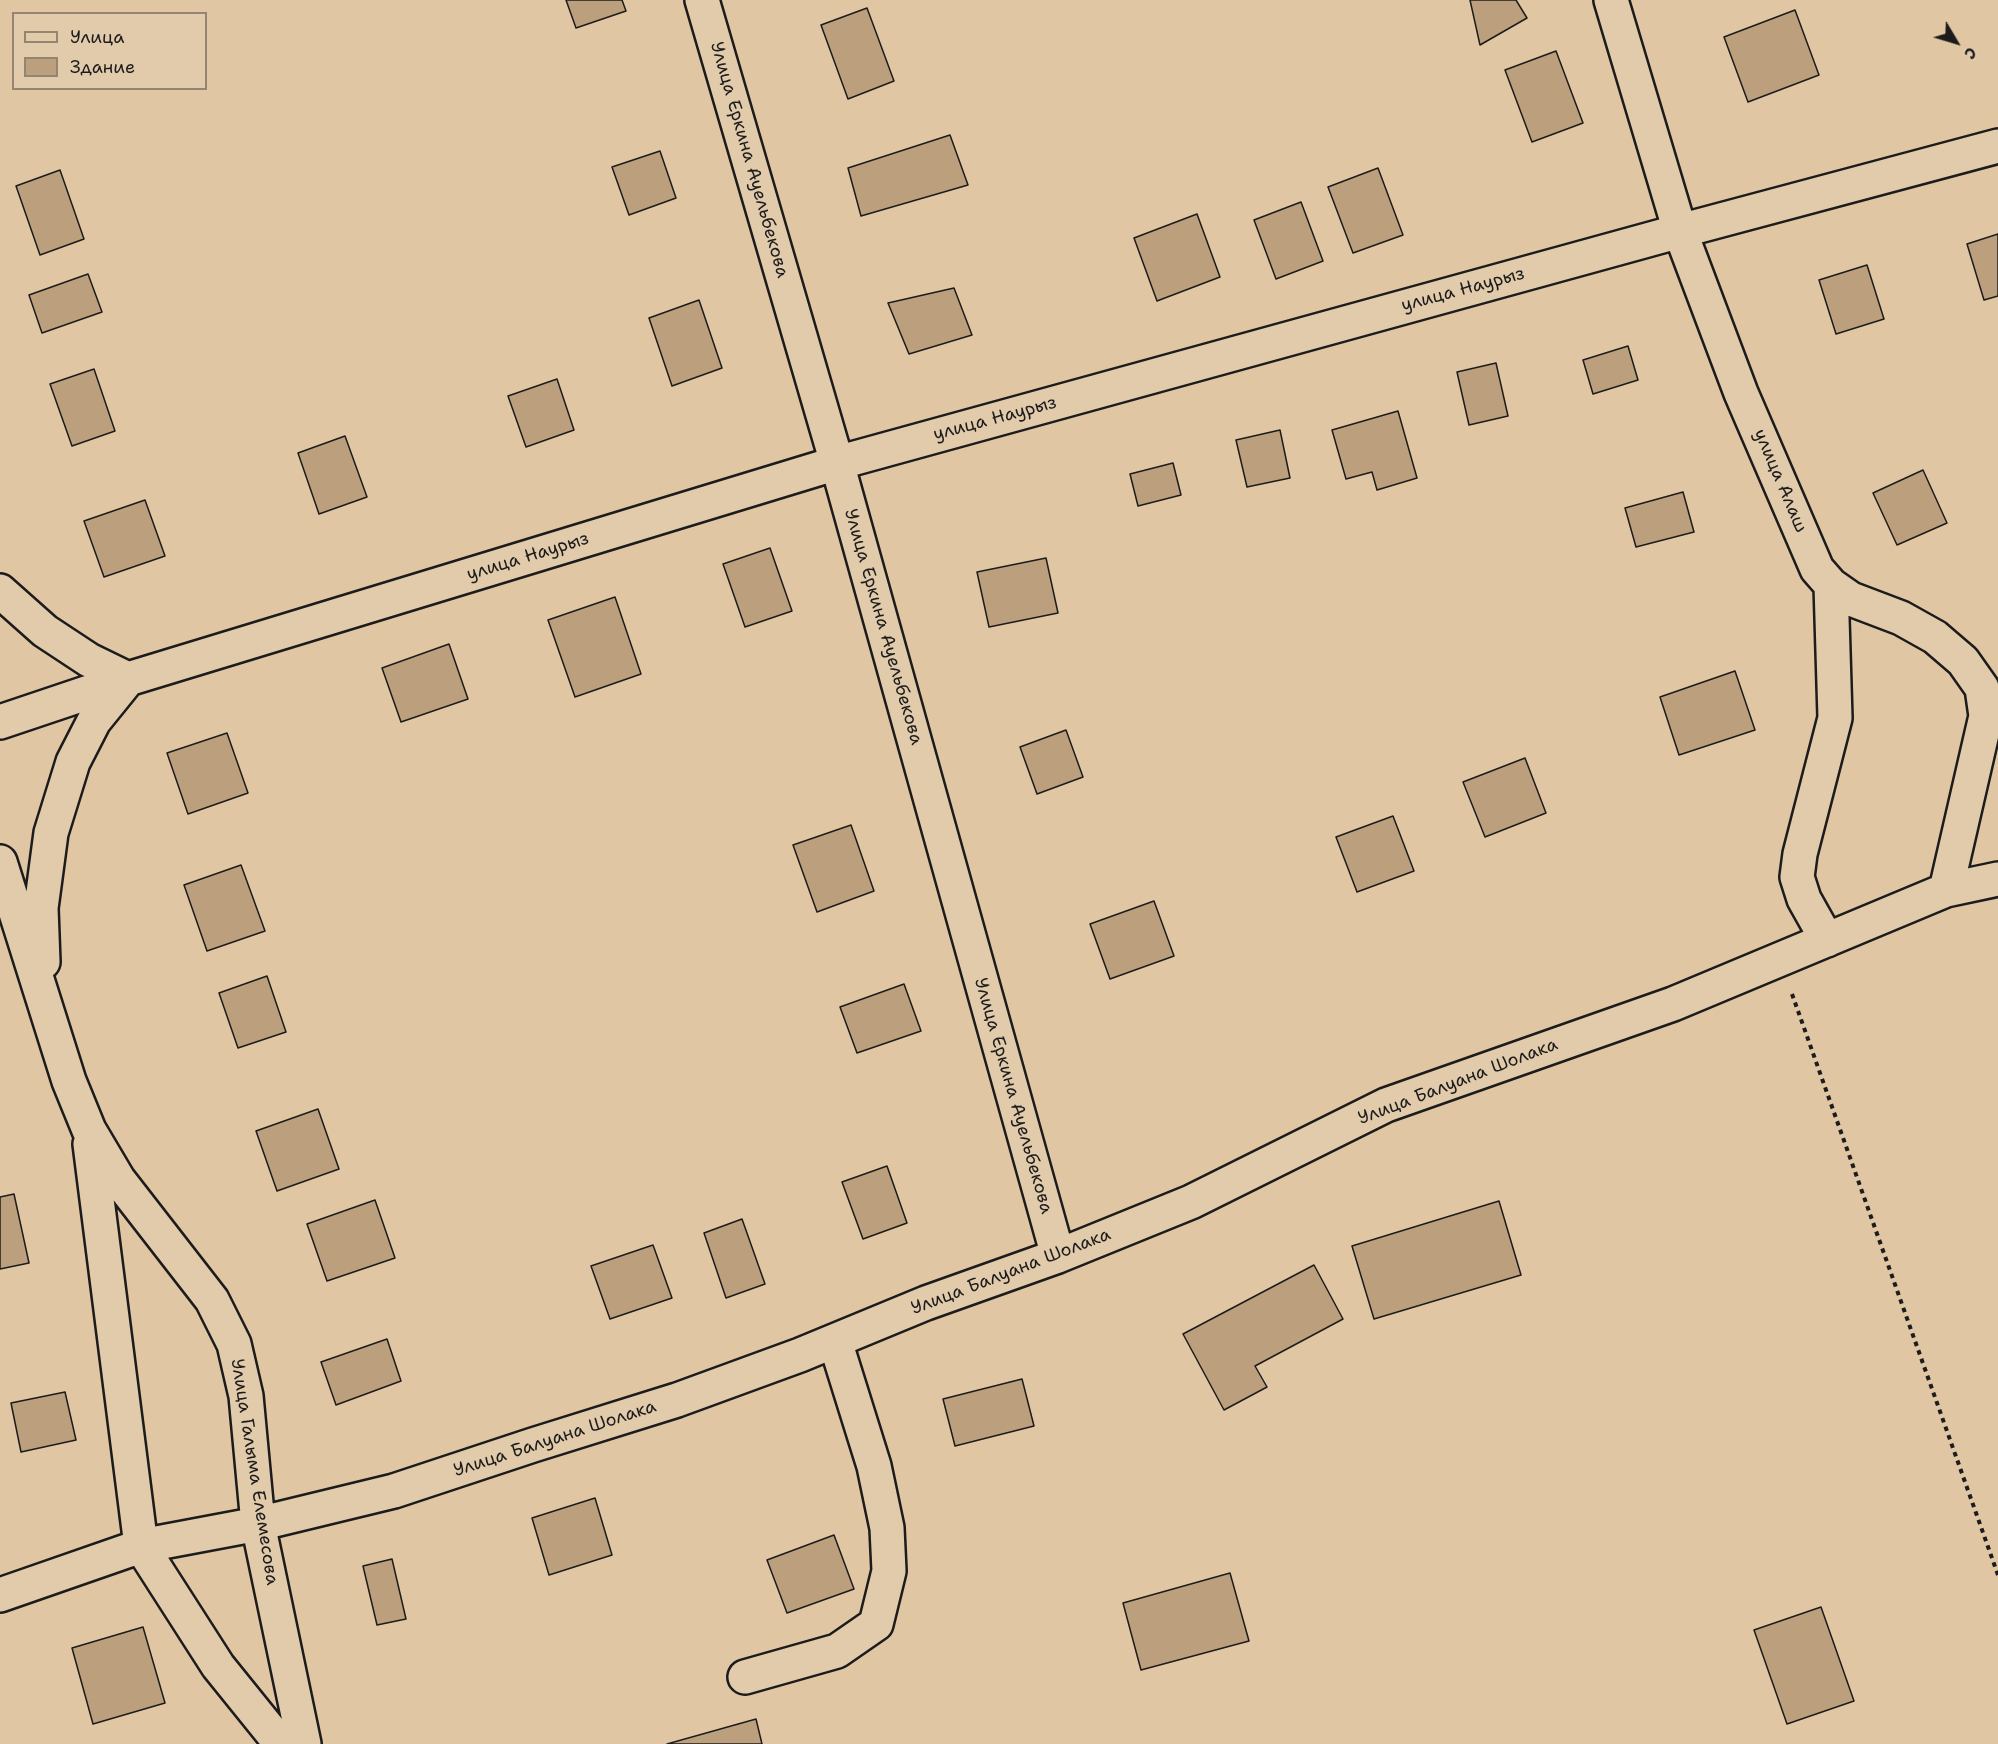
<!DOCTYPE html>
<meta charset="utf-8">
<style>
body{margin:0}
#map{position:relative;width:1998px;height:1744px;overflow:hidden;background:#e1c6a3;font-family:"Shantell Sans",sans-serif}
canvas{display:block}
.legend{position:absolute;left:12px;top:12px;width:195px;height:78px;box-sizing:border-box;background:#e2cbab;border:2px solid #938572;margin:0;padding:8px 10px;list-style:none;font-size:18px;color:#1c1c1c}
.legend li{display:flex;align-items:center;gap:12px;height:30px}
.legend b{width:30px;border:2px solid #938572}
.north{position:absolute;left:1926px;top:12px;width:60px;height:60px;-webkit-text-stroke:4px #e2cbab;paint-order:stroke;rotate:128deg;font-size:16px;font-weight:700;line-height:24px;text-align:center;color:#1c1c1c}
.north::after{content:'';display:block;margin:auto;width:21px;height:27px;background:#1c1c1c;clip-path:polygon(50% 0,100% 100%,50% 72%,0 100%)}
</style>
<div id="map">
<canvas width="1998" height="1744"></canvas>
<ul class="legend">
<li><b style="height:8px;background:#e2cbab"></b>Улица</li>
<li><b style="height:16px;background:#bc9f7c"></b>Здание</li>
</ul>
<div class="north">С</div>
</div>
<script>
const ctx = document.querySelector('canvas').getContext('2d');
ctx.lineJoin = 'round';
function fillPath(path, color) { ctx.fillStyle = color; ctx.fill(path, 'evenodd'); }
function strokePath(path, color, width, dash) { ctx.strokeStyle = color; ctx.lineWidth = width; ctx.lineCap = dash ? 'butt' : 'round'; ctx.setLineDash(dash || []); ctx.stroke(path); }
function label(font, color, halo, rows, align = 'center') {
  ctx.font = font + ' "Shantell Sans",sans-serif'; ctx.lineWidth = 6; ctx.setLineDash([]); ctx.textBaseline = 'middle'; ctx.strokeStyle = halo; ctx.fillStyle = color; for (const [text, x, y, turn = 0] of rows) {
    ctx.save(); ctx.translate(x, y); ctx.rotate((+turn || 0) * Math.PI / 180); ctx.textAlign = isNaN(turn) ? turn : align; if (halo) ctx.strokeText(text, 0, 0); ctx.fillText(text, 0, 0); ctx.restore();
  }
}
const building = new Path2D(`
 M 566,0 L 622,0 L 626,11 L 576,28 Z
 M 1470,0 L 1516,0 L 1527,18 L 1480,45 Z
 M 867,8 L 894,81 L 848,99 L 821,25 Z
 M 1795,10 L 1819,75 L 1748,102 L 1724,37 Z
 M 1556,51 L 1583,123 L 1532,142 L 1505,70 Z
 M 950,135 L 968,185 L 861,216 L 848,168 Z
 M 660,151 L 676,198 L 629,215 L 612,167 Z
 M 1378,168 L 1403,235 L 1353,253 L 1328,187 Z
 M 60,170 L 84,239 L 40,255 L 16,186 Z
 M 1301,202 L 1323,261 L 1276,279 L 1254,220 Z
 M 1197,214 L 1220,277 L 1157,301 L 1134,238 Z
 M 1998,234 L 1998,296 L 1984,300 L 1967,244 Z
 M 1867,265 L 1884,319 L 1836,334 L 1819,280 Z
 M 88,274 L 102,312 L 42,333 L 29,295 Z
 M 954,288 L 972,335 L 909,354 L 888,303 Z
 M 699,300 L 722,368 L 672,386 L 649,318 Z
 M 1628,346 L 1638,380 L 1593,394 L 1583,360 Z
 M 1496,363 L 1508,416 L 1469,425 L 1457,372 Z
 M 94,369 L 115,431 L 72,446 L 50,384 Z
 M 557,379 L 574,430 L 526,447 L 508,396 Z
 M 1398,411 L 1417,478 L 1377,490 L 1372,472 L 1346,479 L 1332,430 Z
 M 1280,430 L 1290,478 L 1247,487 L 1236,440 Z
 M 345,436 L 367,497 L 319,514 L 298,453 Z
 M 1173,463 L 1181,495 L 1138,506 L 1130,474 Z
 M 1923,470 L 1947,523 L 1897,545 L 1873,493 Z
 M 1683,492 L 1694,532 L 1636,547 L 1625,508 Z
 M 145,500 L 165,556 L 104,577 L 84,521 Z
 M 770,548 L 792,611 L 745,627 L 723,564 Z
 M 1046,558 L 1058,613 L 989,627 L 977,572 Z
 M 615,597 L 641,674 L 575,697 L 548,620 Z
 M 449,644 L 468,699 L 401,722 L 382,668 Z
 M 1735,671 L 1755,730 L 1679,755 L 1660,697 Z
 M 1066,730 L 1083,777 L 1037,794 L 1020,747 Z
 M 227,733 L 248,793 L 188,814 L 167,753 Z
 M 1525,758 L 1546,813 L 1485,837 L 1463,782 Z
 M 1393,816 L 1414,871 L 1357,892 L 1336,837 Z
 M 851,825 L 874,891 L 817,912 L 793,845 Z
 M 241,865 L 265,931 L 207,951 L 184,885 Z
 M 1154,901 L 1174,956 L 1110,979 L 1090,924 Z
 M 267,976 L 286,1032 L 238,1048 L 219,993 Z
 M 904,984 L 921,1031 L 857,1053 L 840,1007 Z
 M 318,1109 L 339,1169 L 277,1191 L 256,1131 Z
 M 887,1166 L 907,1223 L 863,1239 L 842,1182 Z
 M 14,1194 L 29,1263 L 0,1269 L 0,1197 Z
 M 375,1200 L 395,1258 L 327,1281 L 307,1224 Z
 M 1499,1201 L 1521,1275 L 1374,1319 L 1352,1246 Z
 M 742,1219 L 765,1284 L 726,1298 L 704,1233 Z
 M 653,1245 L 672,1298 L 610,1319 L 591,1266 Z
 M 1314,1265 L 1343,1319 L 1255,1366 L 1267,1387 L 1224,1410 L 1183,1334 Z
 M 387,1339 L 401,1381 L 336,1405 L 321,1362 Z
 M 1022,1379 L 1034,1426 L 955,1446 L 943,1399 Z
 M 65,1392 L 76,1440 L 21,1452 L 11,1403 Z
 M 595,1498 L 612,1555 L 549,1575 L 532,1518 Z
 M 834,1535 L 854,1589 L 787,1613 L 767,1560 Z
 M 392,1559 L 406,1619 L 377,1625 L 363,1566 Z
 M 1230,1573 L 1249,1641 L 1141,1670 L 1123,1603 Z
 M 1821,1607 L 1854,1701 L 1787,1724 L 1754,1630 Z
 M 143,1627 L 165,1703 L 93,1724 L 72,1648 Z
 M 756,1719 L 762,1744 L 667,1744 Z`);
fillPath(building, '#bc9f7c');
strokePath(building, '#1c1c1c', 1.5);
const minor = new Path2D(`
 M 702,0 L 837,463 L 1058,1256
 M 1611,0 L 1680,231 L 1741,393 L 1817,569 L 1831,585 L 1851,599 L 1901,618 L 1935,637 L 1963,661 L 1982,688 L 1986,716 L 1946,890
 M 0,591 L 45,631 L 89,660 L 128,679 L 94,721 L 73,762 L 51,833 L 41,908 L 43,962
 M 0,722 L 128,679 L 837,463 L 1680,231 L 1998,146
 M 0,862 L 69,1081 L 89,1130 L 118,1179 L 212,1300 L 234,1344 L 246,1396 L 258,1524 L 304,1744
 M 1827,940 L 1804,899 L 1797,877 L 1800,854 L 1835,718 L 1831,585
 M 90,1144 L 141,1546 L 218,1666 L 281,1744
 M 0,1595 L 141,1546 L 258,1524 L 394,1491 L 533,1445 L 677,1400 L 800,1355 L 926,1303 L 1058,1256 L 1191,1202 L 1386,1105 L 1673,1004 L 1946,890 L 1998,879
 M 745,1677 L 837,1651 L 876,1624 L 889,1571 L 887,1528 L 874,1466 L 835,1341`);
strokePath(minor, '#1c1c1c', 38);
strokePath(new Path2D(`
 M 1792,994 L 1998,1575`), '#1c1c1c', 4, [4.5, 4.5]);
strokePath(minor, '#e2cbab', 33);
label('18px', '#1c1c1c', '#e2cbab', [
 ["Улица Еркина Ауельбекова",749,160,74],
 ["улица Наурыз",1463,290,-15],
 ["улица Наурыз",995,419,-15],
 ["улица Алаш",1780,481,67],
 ["улица Наурыз",528,557,-17],
 ["Улица Еркина Ауельбекова",883,627,74],
 ["Улица Балуана Шолака",1458,1082,-21],
 ["Улица Еркина Ауельбекова",1013,1096,74],
 ["Улица Балуана Шолака",1011,1272,-21],
 ["Улица Балуана Шолака",555,1439,-18],
 ["Улица Галыма Елемесова",254,1472,81]
]);
</script>
